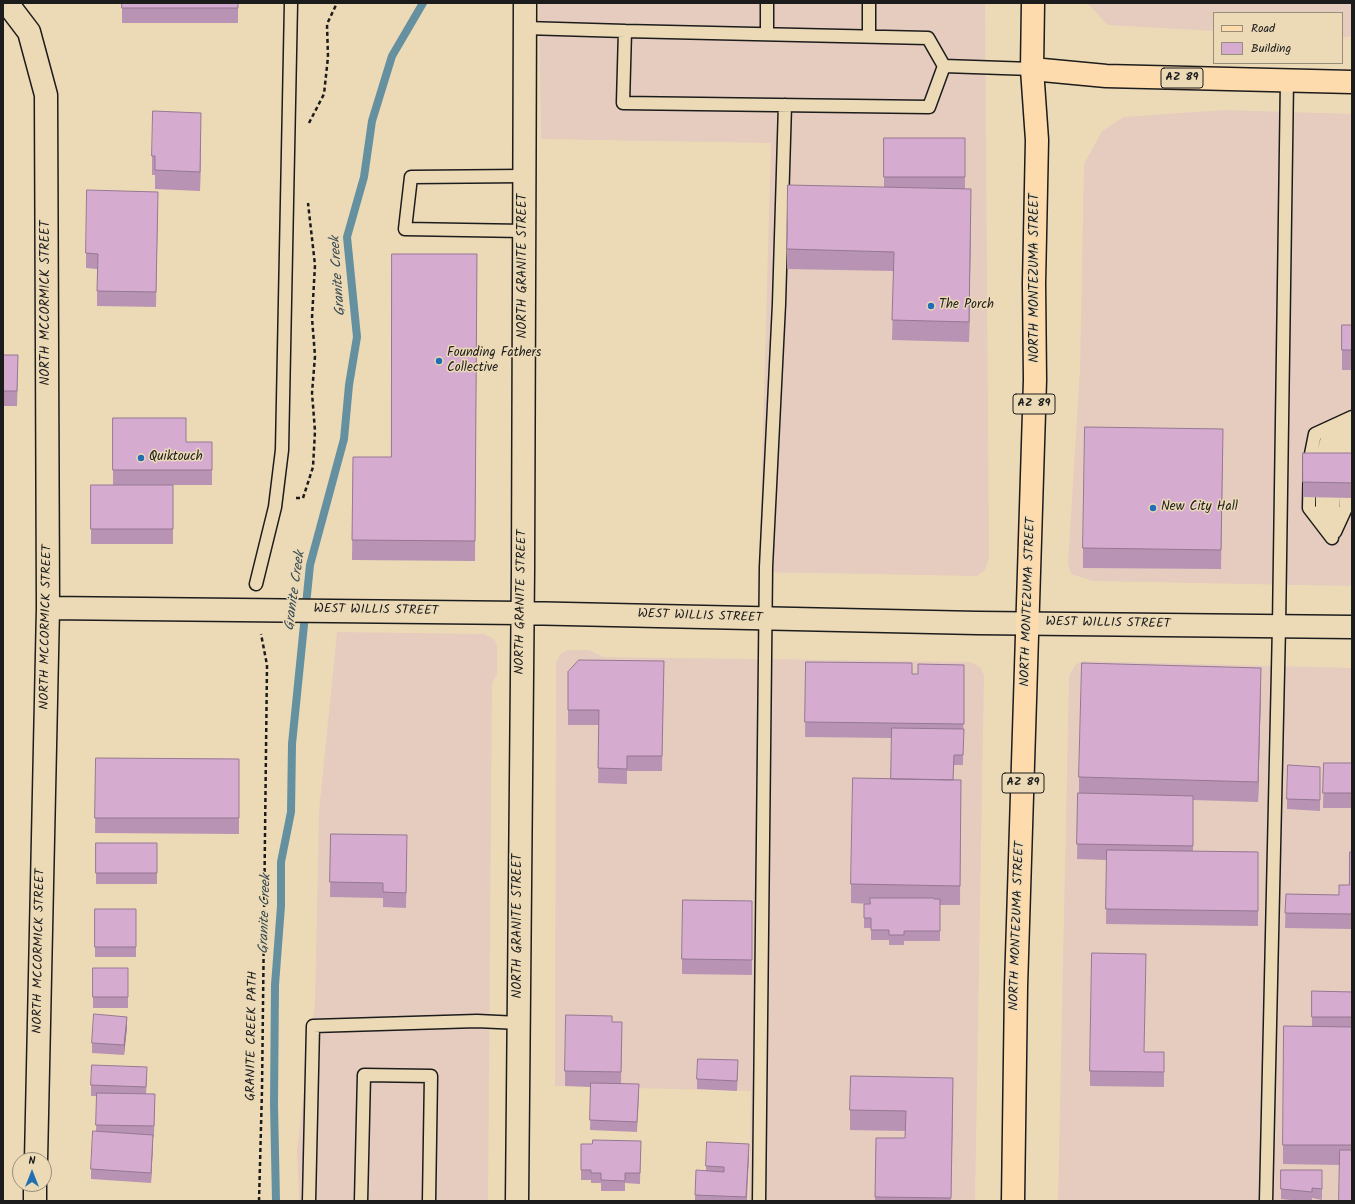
<!DOCTYPE html>
<style>
body{margin:0}
#map{position:relative;width:1355px;height:1204px;overflow:hidden;background:#ecdab7;font-family:Kalam,sans-serif}
canvas{display:block}
.frame{position:absolute;inset:0;border:4px solid #1c1c1c;pointer-events:none}
.legend{position:absolute;left:1213px;top:12px;width:130px;height:52px;box-sizing:border-box;background:#ecdab7;border:1px solid #998e79;margin:0;padding:5px 7px;list-style:none;font-size:12px;color:#1c1c1c}
.legend li{display:flex;align-items:center;gap:8px;height:20px}
.legend b{width:20px;border:1px solid #998e79}
.north{position:absolute;left:12px;top:1152px;width:40px;height:40px;box-sizing:border-box;background:#ecdab7;border:1px solid #998e79;border-radius:50%;rotate:0deg;font-size:11px;font-weight:700;line-height:16px;text-align:center;color:#1c1c1c}
.north::after{content:'';display:block;margin:auto;width:14px;height:18px;background:#1f6fb2;clip-path:polygon(50% 0,100% 100%,50% 72%,0 100%)}
</style>
<div id="map">
<canvas width="1355" height="1204"></canvas>
<div class="frame"></div>
<ul class="legend">
<li><b style="height:5px;background:#fedbac"></b>Road</li>
<li><b style="height:11px;background:#d6abd0"></b>Building</li>
</ul>
<div class="north">N</div>
</div>
<script>
const ctx = document.querySelector('canvas').getContext('2d');
ctx.lineJoin = 'round';
function fillPath(path, color) { ctx.fillStyle = color; ctx.fill(path, 'evenodd'); }
function strokePath(path, color, width, dash) { ctx.strokeStyle = color; ctx.lineWidth = width; ctx.lineCap = dash ? 'butt' : 'round'; ctx.setLineDash(dash || []); ctx.stroke(path); }
function label(font, color, halo, rows, align = 'center') {
  ctx.font = font + ' Kalam,sans-serif'; ctx.lineWidth = 3; ctx.setLineDash([]); ctx.textBaseline = 'middle'; ctx.strokeStyle = halo; ctx.fillStyle = color; for (const [text, x, y, turn = 0] of rows) {
    ctx.save(); ctx.translate(x, y); ctx.rotate((+turn || 0) * Math.PI / 180); ctx.textAlign = isNaN(turn) ? turn : align; if (halo) ctx.strokeText(text, 0, 0); ctx.fillText(text, 0, 0); ctx.restore();
  }
}
fillPath(new Path2D(`
 M 539,3 L 985,3 L 989,558 L 985,570 L 977,576 L 759,572 L 771,143 L 541,139 Z
 M 1087,3 L 1352,3 L 1352,36 L 1342,38 L 1342,13 L 1214,13 L 1214,31 L 1108,25 Z
 M 1224,110 L 1352,114 L 1352,586 L 1093,581 L 1071,574 L 1068,564 L 1080,369 L 1084,164 L 1102,131 L 1124,117 Z
 M 337,632 L 484,634 L 494,639 L 497,646 L 497,674 L 492,683 L 488,1201 L 299,1201 L 297,1151 L 315,1001 L 319,812 Z
 M 567,650 L 589,650 L 603,657 L 970,662 L 980,667 L 984,675 L 975,1201 L 749,1201 L 751,1091 L 555,1086 L 556,663 L 560,654 Z
 M 1083,661 L 1352,668 L 1352,1201 L 1058,1201 L 1069,676 L 1075,665 Z`), '#e5ccbe');
strokePath(new Path2D(`
 M 276,1201 L 274,1104 L 275,985 L 281,906 L 281,862 L 291,812 L 292,744 L 310,565 L 344,439 L 349,385 L 357,337 L 347,237 L 364,177 L 372,121 L 392,56 L 423,3`), '#6590a0', 8);
const lane = new Path2D(`
 M 767,3 L 767,34
 M 525,28 L 625,31
 M 625,31 L 928,38 L 944,66 L 929,107 L 623,103 Z
 M 869,36 L 869,3
 M 944,66 L 1032,69
 M 524,176 L 411,177 L 405,229 L 524,231
 M 1328,527 L 1322,508 L 1322,459 L 1327,437 L 1338,428
 M 1335,532 L 1346,508 L 1346,459 L 1348,439 L 1352,423
 M 1333,533 L 1335,459 L 1337,439 L 1346,427
 M 1332,538 L 1309,508 L 1310,459 L 1315,434 L 1352,417
 M 256,584 L 275,507 L 282,450 L 291,3
 M 309,1201 L 313,1026 L 477,1021 L 519,1023
 M 361,1201 L 364,1075 L 431,1076 L 429,1201
 M 759,1201 L 766,567 L 779,304 L 785,105
 M 1266,1201 L 1279,626 L 1287,80`);
const street = new Path2D(`
 M 7,3 L 29,32 L 46,95 L 48,608 L 36,1160
 M 48,608 L 521,613 L 977,623 L 1352,627
 M 35,1201 L 35,1184
 M 517,1201 L 523,570 L 525,3`);
const primary = new Path2D(`
 M 1032,69 L 1106,76 L 1352,82
 M 1013,1201 L 1016,987 L 1035,380 L 1034,283 L 1037,140 L 1032,69 L 1033,3`);
strokePath(lane, '#1c1c1c', 15);
strokePath(street, '#1c1c1c', 25);
strokePath(primary, '#1c1c1c', 25);
strokePath(new Path2D(`
 M 309,123 L 324,94 L 328,57 L 327,24 L 337,3
 M 296,498 L 303,498 L 313,467 L 315,431 L 312,393 L 315,356 L 312,318 L 315,265 L 308,203
 M 259,1201 L 262,1090 L 267,665 L 261,634`), '#1c1c1c', 2.5, [4, 3]);
strokePath(lane, '#ecdab7', 12);
strokePath(street, '#ecdab7', 22);
strokePath(primary, '#fedbac', 22);
fillPath(new Path2D(`
 M 122,3 L 238,3 L 238,23 L 122,23 Z
 M 201,133 L 200,191 L 155,189 L 155,175 L 152,175 L 152,156 Z
 M 884,138 L 965,138 L 965,189 L 971,208 L 969,342 L 892,340 L 894,271 L 787,269 L 787,249 L 884,187 Z
 M 158,207 L 156,307 L 97,306 L 97,269 L 86,268 L 86,253 Z
 M 477,254 L 475,561 L 352,560 L 353,457 L 391,457 Z
 M 1342,325 L 1352,325 L 1352,370 L 1342,370 Z
 M 3,355 L 18,370 L 17,406 L 3,406 Z
 M 113,418 L 186,442 L 212,442 L 212,485 L 113,485 Z
 M 1223,448 L 1221,569 L 1083,568 L 1083,548 Z
 M 1303,453 L 1352,453 L 1352,498 L 1303,497 Z
 M 91,485 L 173,485 L 173,544 L 91,544 Z
 M 664,661 L 662,771 L 627,771 L 627,784 L 598,783 L 599,725 L 568,725 L 568,672 Z
 M 806,662 L 912,674 L 918,674 L 964,665 L 963,765 L 954,765 L 953,780 L 961,780 L 960,905 L 940,905 L 940,941 L 904,941 L 904,945 L 889,945 L 889,940 L 871,940 L 871,928 L 864,928 L 864,904 L 870,904 L 851,903 L 851,884 L 891,779 L 892,738 L 805,737 Z
 M 1261,688 L 1258,802 L 1193,800 L 1193,851 L 1258,852 L 1258,926 L 1106,924 L 1107,860 L 1077,859 L 1078,793 L 1079,793 L 1079,777 Z
 M 96,758 L 239,759 L 239,834 L 95,833 Z
 M 1324,763 L 1352,763 L 1352,808 L 1323,808 Z
 M 1320,767 L 1320,811 L 1287,809 L 1287,799 Z
 M 331,834 L 407,850 L 406,908 L 383,907 L 383,898 L 330,897 Z
 M 96,843 L 157,843 L 157,884 L 96,884 Z
 M 1352,852 L 1352,929 L 1285,928 L 1286,894 L 1339,895 L 1349,885 Z
 M 752,901 L 752,975 L 682,974 L 682,959 Z
 M 95,909 L 136,909 L 136,957 L 95,957 Z
 M 93,968 L 128,968 L 128,1008 L 93,1008 Z
 M 1312,991 L 1352,992 L 1352,1201 L 1340,1165 L 1283,1164 L 1283,1145 L 1312,1027 Z
 M 612,1022 L 622,1037 L 621,1084 L 639,1095 L 637,1132 L 590,1130 L 591,1087 L 565,1086 L 565,1071 Z
 M 127,1027 L 124,1055 L 92,1053 L 92,1043 Z
 M 1164,1052 L 1164,1087 L 1090,1086 L 1090,1071 Z
 M 738,1071 L 737,1091 L 697,1089 L 697,1079 Z
 M 147,1077 L 146,1094 L 155,1094 L 154,1137 L 153,1137 L 151,1183 L 91,1179 L 91,1169 L 96,1131 L 97,1096 L 91,1096 L 91,1085 Z
 M 953,1098 L 951,1201 L 875,1201 L 876,1138 L 905,1138 L 905,1131 L 850,1130 L 850,1110 Z
 M 641,1141 L 640,1184 L 625,1183 L 625,1191 L 601,1191 L 601,1183 L 591,1183 L 591,1180 L 581,1180 L 581,1170 L 592,1144 Z
 M 707,1142 L 749,1155 L 747,1201 L 695,1201 L 695,1195 L 706,1171 Z
 M 1281,1170 L 1322,1170 L 1322,1200 L 1312,1198 L 1312,1201 L 1300,1201 L 1281,1199 Z`), '#b893b3');
fillPath(new Path2D(`
 M 201,113 L 201,133 L 200,191 L 200,172 Z
 M 971,189 L 971,208 L 969,342 L 969,322 Z
 M 1261,668 L 1261,688 L 1258,802 L 1258,782 Z
 M 127,1017 L 127,1027 L 124,1055 L 124,1045 Z
 M 953,1078 L 953,1098 L 951,1201 Z
 M 153,1135 L 153,1145 L 151,1183 L 151,1173 Z
 M 749,1144 L 749,1155 L 746,1201 Z`), '#967892');
const building = new Path2D(`
 M 122,3 L 238,3 L 238,8 L 122,8 Z
 M 153,111 L 201,113 L 200,172 L 155,170 L 155,156 L 152,156 Z
 M 884,138 L 965,138 L 965,177 L 884,177 Z
 M 788,185 L 971,189 L 969,322 L 892,320 L 894,252 L 787,249 Z
 M 87,190 L 158,192 L 156,292 L 97,291 L 98,254 L 86,253 Z
 M 392,254 L 477,254 L 475,541 L 352,540 L 353,457 L 391,457 Z
 M 1342,325 L 1352,325 L 1352,350 L 1342,350 Z
 M 3,355 L 18,355 L 17,391 L 3,391 Z
 M 113,418 L 186,418 L 186,442 L 212,442 L 212,470 L 113,470 Z
 M 1085,427 L 1223,429 L 1221,550 L 1083,548 Z
 M 1303,453 L 1352,453 L 1352,483 L 1303,482 Z
 M 91,485 L 173,485 L 173,529 L 91,529 Z
 M 579,660 L 664,661 L 662,756 L 627,756 L 627,769 L 598,768 L 599,710 L 568,710 L 568,672 Z
 M 806,662 L 912,663 L 912,674 L 918,674 L 918,664 L 964,665 L 964,724 L 805,722 Z
 M 1082,663 L 1261,668 L 1258,782 L 1079,777 Z
 M 892,728 L 964,729 L 963,755 L 954,755 L 953,780 L 891,779 Z
 M 96,758 L 239,759 L 239,818 L 95,818 Z
 M 1324,763 L 1352,763 L 1352,793 L 1323,793 Z
 M 1288,765 L 1320,767 L 1320,800 L 1287,799 Z
 M 853,778 L 961,780 L 960,886 L 851,884 Z
 M 1078,793 L 1193,796 L 1193,846 L 1077,844 Z
 M 331,834 L 407,835 L 406,893 L 383,892 L 383,883 L 330,882 Z
 M 96,843 L 157,843 L 157,873 L 96,873 Z
 M 1107,850 L 1258,852 L 1258,911 L 1106,909 Z
 M 1350,852 L 1352,852 L 1352,914 L 1285,913 L 1286,894 L 1339,895 L 1339,885 L 1349,885 Z
 M 870,898 L 934,898 L 934,899 L 940,899 L 940,931 L 904,931 L 904,935 L 889,935 L 889,930 L 871,930 L 871,918 L 864,918 L 864,904 L 870,904 Z
 M 683,900 L 752,901 L 752,960 L 682,959 Z
 M 95,909 L 136,909 L 136,947 L 95,947 Z
 M 1092,953 L 1146,954 L 1144,1052 L 1164,1052 L 1164,1072 L 1090,1071 Z
 M 93,968 L 128,968 L 128,997 L 93,997 Z
 M 1312,991 L 1352,992 L 1352,1017 L 1312,1017 Z
 M 94,1014 L 127,1017 L 124,1045 L 92,1043 Z
 M 566,1015 L 612,1016 L 612,1022 L 622,1022 L 621,1072 L 565,1071 Z
 M 1284,1026 L 1352,1027 L 1352,1145 L 1283,1145 Z
 M 698,1059 L 738,1060 L 737,1081 L 697,1079 Z
 M 92,1065 L 147,1067 L 146,1087 L 91,1085 Z
 M 851,1076 L 953,1078 L 951,1198 L 875,1197 L 876,1138 L 905,1138 L 906,1111 L 850,1110 Z
 M 591,1083 L 639,1084 L 637,1122 L 590,1120 Z
 M 97,1093 L 155,1094 L 154,1126 L 96,1125 Z
 M 93,1131 L 153,1135 L 151,1173 L 91,1169 Z
 M 593,1140 L 641,1141 L 640,1173 L 625,1173 L 625,1181 L 601,1180 L 601,1173 L 591,1173 L 591,1170 L 581,1170 L 581,1144 L 592,1144 Z
 M 707,1142 L 749,1144 L 746,1197 L 695,1195 L 696,1170 L 724,1172 L 724,1167 L 706,1166 Z
 M 1340,1150 L 1352,1150 L 1352,1201 L 1339,1201 Z
 M 1281,1170 L 1322,1170 L 1322,1189 L 1312,1188 L 1312,1192 L 1281,1189 Z`);
fillPath(building, '#d6abd0');
strokePath(building, '#967892', 1);
for (const [x, y, r, color] of [
 [931,306,4,"#1f6fb2"],
 [439,361,4,"#1f6fb2"],
 [141,458,4,"#1f6fb2"],
 [1153,508,4,"#1f6fb2"]
]) { const dot = new Path2D(); dot.arc(x, y, r, 0, 2 * Math.PI); ctx.fillStyle = color; ctx.fill(dot); strokePath(dot, '#ecdab7', 1.5); }
for (const [x, y, w] of [
 [1182,78,42],
 [1034,404,42],
 [1023,783,42]
]) { const box = new Path2D(); box.roundRect(x - w / 2, y - 10, w, 20, 3); ctx.fillStyle = '#ecdab7'; ctx.fill(box); strokePath(box, '#1c1c1c', 1); }
label('bold 12px', '#1c1c1c', null, [
 ["AZ 89",1182,78],
 ["AZ 89",1034,404],
 ["AZ 89",1023,783]
]);
label('13px', '#1c1c1c', '#ecdab7', [
 ["NORTH GRANITE STREET",524,266,-90],
 ["NORTH MONTEZUMA STREET",1036,278,-90],
 ["NORTH MCCORMICK STREET",47,303,-90],
 ["NORTH GRANITE STREET",522,602,-89],
 ["NORTH MONTEZUMA STREET",1029,602,-88],
 ["WEST WILLIS STREET",376,611,1],
 ["WEST WILLIS STREET",700,617,2],
 ["WEST WILLIS STREET",1108,624,1],
 ["NORTH MCCORMICK STREET",47,627,-89],
 ["NORTH GRANITE STREET",519,926,-90],
 ["NORTH MONTEZUMA STREET",1018,926,-88],
 ["NORTH MCCORMICK STREET",40,951,-89],
 ["GRANITE CREEK PATH",253,1036,-89]
]);
label('13px', '#1c1c1c', '#ecdab7', [
 ["The Porch",939,306],
 ["Founding Fathers",447,354],
 ["Collective",447,369],
 ["Quiktouch",149,458],
 ["New City Hall",1161,508]
], 'left');
label('italic 14px', '#3a4c53', '#ecdab7', [
 ["Granite Creek",339,276,-94],
 ["Granite Creek",296,591,-82],
 ["Granite Creek",266,914,-88]
]);
</script>
